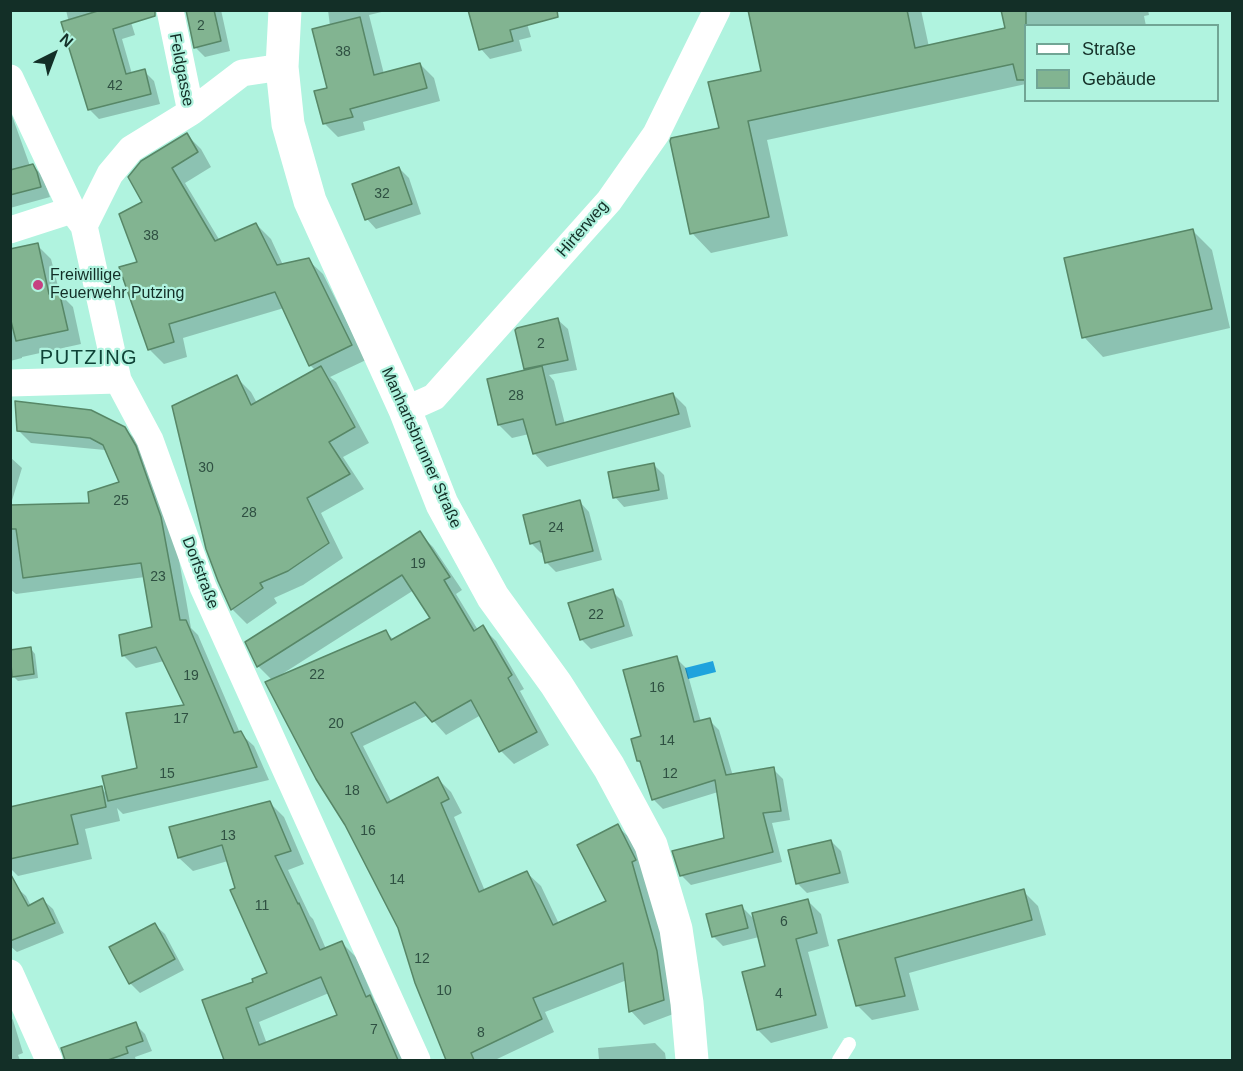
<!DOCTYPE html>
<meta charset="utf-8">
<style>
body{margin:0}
#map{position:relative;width:1243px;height:1071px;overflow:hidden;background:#b0f3df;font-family:Arial,sans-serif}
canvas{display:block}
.frame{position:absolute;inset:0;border:12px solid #132f27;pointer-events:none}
.legend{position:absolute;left:1024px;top:24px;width:195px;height:78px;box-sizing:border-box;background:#b0f3df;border:2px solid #71a595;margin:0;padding:8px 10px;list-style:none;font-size:18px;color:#132f27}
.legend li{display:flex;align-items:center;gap:12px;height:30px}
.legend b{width:30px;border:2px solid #71a595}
.north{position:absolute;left:24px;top:24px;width:60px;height:60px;-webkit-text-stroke:4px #b0f3df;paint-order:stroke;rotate:42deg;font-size:16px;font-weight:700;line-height:24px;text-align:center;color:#132f27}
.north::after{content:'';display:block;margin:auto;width:21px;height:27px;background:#132f27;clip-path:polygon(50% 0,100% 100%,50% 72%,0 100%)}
</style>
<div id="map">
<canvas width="1243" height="1071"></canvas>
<div class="frame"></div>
<ul class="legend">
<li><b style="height:8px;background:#fff"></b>Straße</li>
<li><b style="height:16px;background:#82b491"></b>Gebäude</li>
</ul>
<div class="north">N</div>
</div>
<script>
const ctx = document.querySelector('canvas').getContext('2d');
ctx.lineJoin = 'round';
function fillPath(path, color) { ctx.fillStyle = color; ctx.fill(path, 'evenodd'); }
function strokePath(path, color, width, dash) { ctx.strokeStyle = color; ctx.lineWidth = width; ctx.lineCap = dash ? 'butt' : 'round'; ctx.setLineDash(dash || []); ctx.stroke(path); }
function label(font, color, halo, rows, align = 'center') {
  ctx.font = font + ' Arial,sans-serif'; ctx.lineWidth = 4.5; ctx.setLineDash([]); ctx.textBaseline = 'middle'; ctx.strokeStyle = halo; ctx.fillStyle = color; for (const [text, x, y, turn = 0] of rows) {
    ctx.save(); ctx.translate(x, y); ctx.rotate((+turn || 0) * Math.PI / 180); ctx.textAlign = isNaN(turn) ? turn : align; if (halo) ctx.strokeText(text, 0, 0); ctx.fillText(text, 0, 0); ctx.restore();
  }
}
fillPath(new Path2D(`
 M 713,661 L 716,672 L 688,679 L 685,668 Z`), '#1fa3dd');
fillPath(new Path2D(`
 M 66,10 L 160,10 L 130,19 L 135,35 L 122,39 L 132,74 L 144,71 L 154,81 L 160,104 L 99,119 L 89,109 Z
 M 188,10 L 221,10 L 230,51 L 205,57 L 195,47 Z
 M 328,10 L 390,10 L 369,15 L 384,74 L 420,64 L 434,78 L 440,101 L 363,122 L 365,130 L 338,137 L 325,124 L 329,89 L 330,26 Z
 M 523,10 L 531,37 L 519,40 L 522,51 L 490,59 L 481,49 Z
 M 750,10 L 921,10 L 929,47 L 1007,30 L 1003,10 L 1148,10 L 1149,15 L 1144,16 L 1146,26 L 1026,26 L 1026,84 L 767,140 L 788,236 L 711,253 L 692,233 L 720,129 L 763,72 Z
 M 10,110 L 30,166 L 32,165 L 42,175 L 50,197 L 10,208 Z
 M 187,135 L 201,149 L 211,167 L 185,183 L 220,241 L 256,224 L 271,239 L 283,265 L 308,260 L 323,274 L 366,360 L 330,377 L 336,382 L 369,443 L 343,457 L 364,489 L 321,513 L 343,558 L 303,585 L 274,598 L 277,603 L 247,624 L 232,609 L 236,377 L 251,392 L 257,403 L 316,371 L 310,365 L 284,308 L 183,338 L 187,357 L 164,364 L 149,349 L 139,263 L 144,203 Z
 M 399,168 L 409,178 L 421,214 L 376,229 L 367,219 Z
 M 1193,231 L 1212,250 L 1230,328 L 1103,357 L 1084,337 Z
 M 37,245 L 51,259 L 60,294 L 73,307 L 81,344 L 22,357 L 22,358 L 10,361 L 10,251 Z
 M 558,320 L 568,329 L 577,370 L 549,375 L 554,381 L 565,424 L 673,394 L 686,407 L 691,427 L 547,467 L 534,453 L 529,434 L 512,438 L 499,425 L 528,371 L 525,368 Z
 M 125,429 L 138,442 L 174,531 L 191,628 L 198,635 L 240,733 L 254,746 L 269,780 L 123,814 L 117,808 L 120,821 L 85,829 L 92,859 L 18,876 L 10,868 L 10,808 L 101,788 L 108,795 L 139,769 L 186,707 L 164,661 L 136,668 L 123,655 L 154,628 L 145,577 L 16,594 L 10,589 L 10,507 L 91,504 L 121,483 L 108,452 L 105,450 L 31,443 L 18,430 Z
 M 10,457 L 22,468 L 10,507 Z
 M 654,465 L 664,475 L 668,499 L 624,507 L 615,497 Z
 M 580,502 L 589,512 L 602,560 L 556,572 L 546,562 L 544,552 L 541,553 L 531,543 Z
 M 419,533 L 433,547 L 462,590 L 456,594 L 478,630 L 482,627 L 496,641 L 524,689 L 520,691 L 549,745 L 514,764 L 501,751 L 481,715 L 446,735 L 428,715 L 363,746 L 392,803 L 438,779 L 451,792 L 462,813 L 454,817 L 485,891 L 527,873 L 541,886 L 559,924 L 608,902 L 617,826 L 631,839 L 648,873 L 670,966 L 676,1013 L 644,1025 L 631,1011 L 627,980 L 545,1012 L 554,1032 L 495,1060 L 447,1060 L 438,1038 L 399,927 L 272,680 L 259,667 L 247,643 ZM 414,590 L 432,618 L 394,640 L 385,631 L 279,677 L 279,676 Z
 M 612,591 L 622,601 L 633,636 L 591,649 L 581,639 Z
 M 31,649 L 35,654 L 38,678 L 18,681 L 13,676 Z
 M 676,658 L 686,668 L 701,722 L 709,720 L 719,730 L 733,776 L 773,769 L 783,779 L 790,820 L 772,823 L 782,862 L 691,885 L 681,875 L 726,839 L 718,792 L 663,809 L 654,800 L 642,765 L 638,761 L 643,737 Z
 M 270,803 L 284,817 L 304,864 L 288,870 L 310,916 L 313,919 L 326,949 L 342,943 L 356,957 L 375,1002 L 384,1011 L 405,1060 L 225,1060 L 204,1001 L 255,983 L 269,973 L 236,889 L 228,861 L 193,871 L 179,858 ZM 329,993 L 339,1016 L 267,1044 L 259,1022 Z
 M 831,841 L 841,851 L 849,883 L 807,893 L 797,883 Z
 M 16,887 L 26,896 L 31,906 L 43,900 L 53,909 L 64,933 L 17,952 L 10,946 L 10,890 Z
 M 1023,891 L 1038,906 L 1046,935 L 909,973 L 919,1010 L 872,1020 L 857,1005 L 840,941 Z
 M 808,901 L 821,914 L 829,946 L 808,952 L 828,1028 L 771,1043 L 758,1030 L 767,968 L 759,937 L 723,946 L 713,936 L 742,907 L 755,920 Z
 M 155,925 L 165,934 L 184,970 L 140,993 L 130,983 Z
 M 10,1016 L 13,1020 L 23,1053 L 18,1055 L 20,1060 L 10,1060 Z
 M 135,1024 L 145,1034 L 152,1051 L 135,1057 L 136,1060 L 72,1060 L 68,1048 Z
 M 655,1043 L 665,1053 L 666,1060 L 599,1060 L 598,1048 Z`), '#0003');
const building = new Path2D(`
 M 101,10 L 155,10 L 155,16 L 113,29 L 126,74 L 145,69 L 151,94 L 88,110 L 61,22 Z
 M 186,10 L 214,10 L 221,41 L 194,48 Z
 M 468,10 L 557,10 L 558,17 L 510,30 L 513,41 L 479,50 Z
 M 748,10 L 907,10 L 915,48 L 1005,28 L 1001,10 L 1026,10 L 1026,80 L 1017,80 L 1013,64 L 748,121 L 769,217 L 690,234 L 670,141 L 671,138 L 719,128 L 708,82 L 761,71 Z
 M 360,17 L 374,75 L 420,63 L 427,88 L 350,109 L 353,117 L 323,124 L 314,91 L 327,88 L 312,29 Z
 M 187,133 L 198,152 L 172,168 L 215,241 L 256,223 L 277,265 L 309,258 L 352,345 L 309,366 L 275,292 L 169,324 L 174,342 L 148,350 L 119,267 L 137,262 L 119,214 L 142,202 L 128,177 L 141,161 Z
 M 33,164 L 37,172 L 41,187 L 10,195 L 10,170 Z
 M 399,167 L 412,204 L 365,220 L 352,184 Z
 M 1193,229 L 1212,309 L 1082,338 L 1064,258 Z
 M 38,243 L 49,294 L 59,291 L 68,330 L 16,341 L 10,317 L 10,249 Z
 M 558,318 L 568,360 L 524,369 L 515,330 L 517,328 Z
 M 321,366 L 355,427 L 329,442 L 350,474 L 307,498 L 329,543 L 288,571 L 260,583 L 263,588 L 231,610 L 218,581 L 206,549 L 172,406 L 237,375 L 251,405 Z
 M 542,366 L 556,425 L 673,393 L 679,414 L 533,454 L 523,419 L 498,425 L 487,379 Z
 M 15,401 L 91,410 L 125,427 L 136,446 L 161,517 L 180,620 L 186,620 L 234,733 L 241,731 L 247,742 L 257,767 L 108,801 L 102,776 L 137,768 L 126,713 L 184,705 L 156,647 L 122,656 L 119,635 L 152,627 L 141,563 L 23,578 L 16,529 L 10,529 L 10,505 L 89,503 L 88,492 L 119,482 L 103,445 L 90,438 L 17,431 Z
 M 654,463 L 659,490 L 613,498 L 608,472 Z
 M 580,500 L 593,551 L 545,563 L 540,541 L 530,544 L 523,515 Z
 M 420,531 L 450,577 L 444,580 L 474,631 L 483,625 L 512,675 L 508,678 L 537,732 L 499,752 L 471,700 L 432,722 L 415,702 L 351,733 L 387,803 L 438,777 L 449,799 L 441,803 L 479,892 L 527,871 L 553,925 L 606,901 L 577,845 L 618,824 L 636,860 L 632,862 L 657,951 L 664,1000 L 629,1012 L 623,963 L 533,998 L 542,1019 L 471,1053 L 474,1060 L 446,1060 L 415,983 L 398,928 L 345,825 L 316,779 L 265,682 L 386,630 L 391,640 L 430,618 L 402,575 L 257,667 L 245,642 Z
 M 613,589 L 624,626 L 580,640 L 568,603 Z
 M 31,647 L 34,674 L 12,677 L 10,650 Z
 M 677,656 L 694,722 L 710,718 L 726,775 L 774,767 L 781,811 L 763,813 L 773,852 L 680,876 L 672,851 L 724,838 L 715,780 L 652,800 L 640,761 L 637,761 L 631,739 L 641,736 L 623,670 Z
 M 102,786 L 106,807 L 71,815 L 78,844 L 10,859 L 10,807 Z
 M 270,801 L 291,851 L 275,856 L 298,904 L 299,903 L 320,950 L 342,941 L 366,997 L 370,995 L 398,1060 L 224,1060 L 202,1000 L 253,982 L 252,979 L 267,973 L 230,890 L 235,888 L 222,845 L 178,858 L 169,827 ZM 321,977 L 337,1015 L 259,1045 L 246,1008 Z
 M 831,840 L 840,873 L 796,884 L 788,850 Z
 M 10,873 L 28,906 L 43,898 L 55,923 L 10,941 Z
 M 1024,889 L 1032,920 L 895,958 L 905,996 L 856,1006 L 838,940 Z
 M 808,899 L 817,933 L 796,939 L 816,1015 L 757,1030 L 742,972 L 765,966 L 752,913 Z
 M 742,905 L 748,928 L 712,937 L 706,914 Z
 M 155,923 L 175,959 L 129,984 L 109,947 Z
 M 136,1022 L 143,1041 L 126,1047 L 128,1053 L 108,1060 L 65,1060 L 61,1048 Z`);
fillPath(building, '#82b491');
strokePath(building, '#578767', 1.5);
strokePath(new Path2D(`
 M 839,1060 L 849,1044`), '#fff', 14);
strokePath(new Path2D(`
 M 10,78 L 72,210 L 84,226 L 118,380 L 150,440 L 203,587 L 417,1060
 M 191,112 L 242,73 L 282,67
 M 84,226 L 110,174 L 131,149 L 191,112 L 170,10
 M 10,230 L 72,210
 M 10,383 L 118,380
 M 405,410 L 434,397 L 609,201 L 656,134 L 717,10
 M 10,973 L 49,1060`), '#fff', 27);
strokePath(new Path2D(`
 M 285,10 L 282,67 L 288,124 L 310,201 L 405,410 L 442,504 L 493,597 L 556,684 L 609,767 L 651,845 L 676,929 L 687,1003 L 692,1060`), '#fff', 33);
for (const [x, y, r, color] of [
 [38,285,6,"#c64081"]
]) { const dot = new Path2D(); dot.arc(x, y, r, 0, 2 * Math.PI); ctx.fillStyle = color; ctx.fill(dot); strokePath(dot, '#b0f3df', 2); }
label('14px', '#2f5042', null, [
 ["2",201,26],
 ["38",343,52],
 ["42",115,86],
 ["32",382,194],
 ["38",151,236],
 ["2",541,344],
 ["28",516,396],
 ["30",206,468],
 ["25",121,501],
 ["28",249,513],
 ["24",556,528],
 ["19",418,564],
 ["23",158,577],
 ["22",596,615],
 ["22",317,675],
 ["19",191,676],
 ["16",657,688],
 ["17",181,719],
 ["20",336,724],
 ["14",667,741],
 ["15",167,774],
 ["12",670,774],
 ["18",352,791],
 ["16",368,831],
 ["13",228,836],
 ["14",397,880],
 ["11",262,906],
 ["6",784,922],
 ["12",422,959],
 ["10",444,991],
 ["4",779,994],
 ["7",374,1030],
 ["8",481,1033]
]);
label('16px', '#132f27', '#b0f3df', [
 ["Feldgasse",181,70,79],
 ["Hirterweg",583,229,-49],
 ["Manhartsbrunner Straße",421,448,66],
 ["Dorfstraße",200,573,69]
]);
label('16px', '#132f27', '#b0f3df', [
 ["Freiwillige",50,276],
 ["Feuerwehr Putzing",50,294]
], 'left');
ctx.letterSpacing = '1.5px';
label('20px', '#0f4337', '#b0f3df', [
 ["PUTZING",89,358]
]);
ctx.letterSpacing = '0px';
</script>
